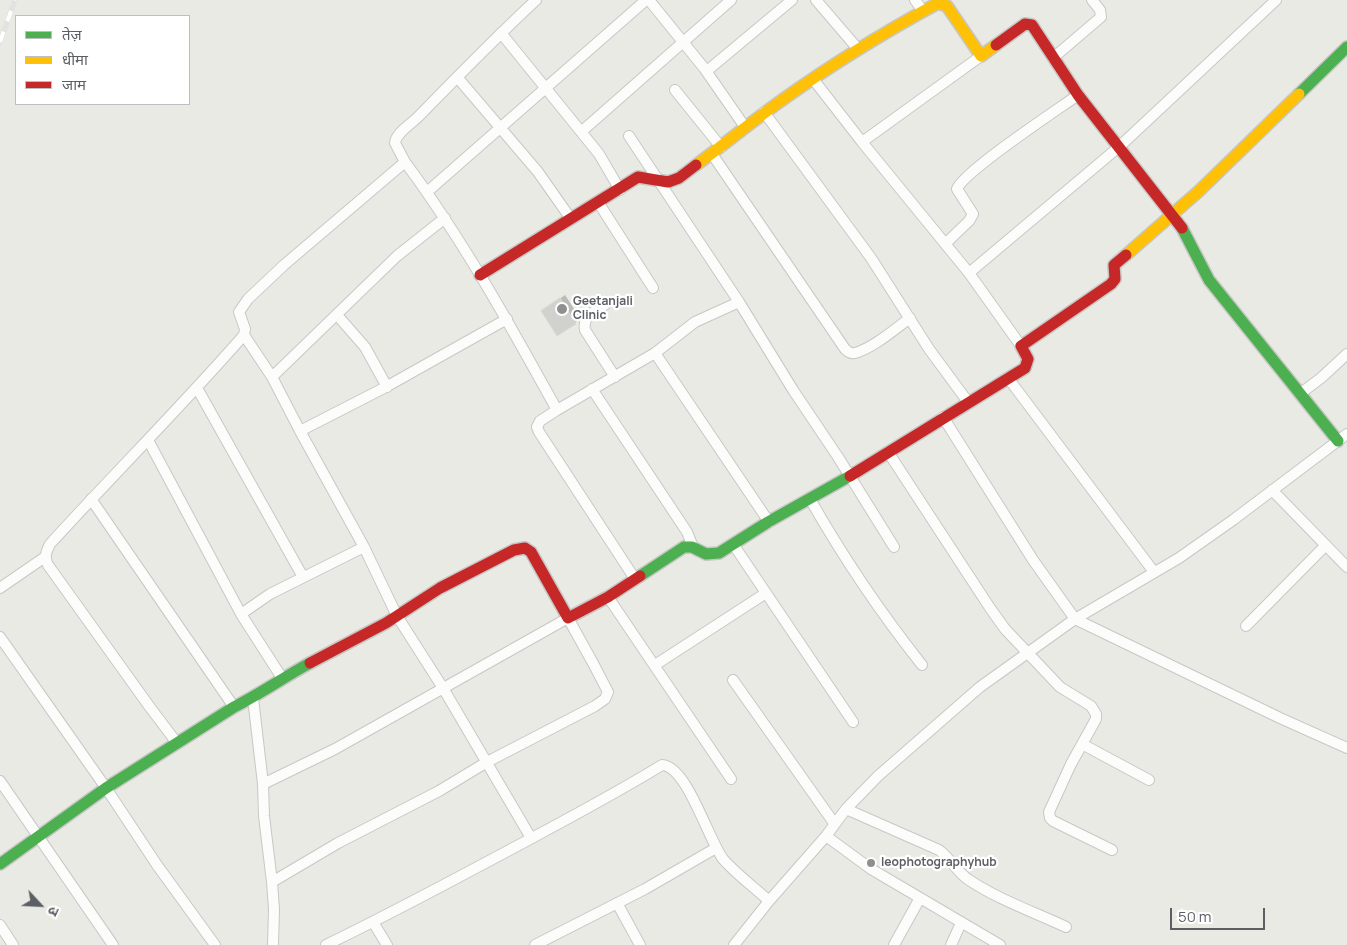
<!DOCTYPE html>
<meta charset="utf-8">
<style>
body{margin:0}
#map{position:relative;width:1347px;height:945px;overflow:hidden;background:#eaeae5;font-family:Manrope,"Noto Sans Devanagari",sans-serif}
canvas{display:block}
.legend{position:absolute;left:15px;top:15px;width:175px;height:90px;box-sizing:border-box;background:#fff;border:1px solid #bdbfc1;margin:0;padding:6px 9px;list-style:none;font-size:15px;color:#5b5e63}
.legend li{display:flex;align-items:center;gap:10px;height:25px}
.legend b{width:25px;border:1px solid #bdbfc1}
.north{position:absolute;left:15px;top:880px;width:50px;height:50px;-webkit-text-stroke:4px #fff;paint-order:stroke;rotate:115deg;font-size:14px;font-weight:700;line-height:20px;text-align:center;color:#5b5e63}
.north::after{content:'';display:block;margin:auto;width:18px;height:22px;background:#5b5e63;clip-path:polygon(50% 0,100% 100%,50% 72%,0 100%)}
.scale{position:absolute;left:1170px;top:908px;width:95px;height:22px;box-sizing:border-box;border:2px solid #5b5e63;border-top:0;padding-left:6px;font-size:15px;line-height:18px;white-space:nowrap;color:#5b5e63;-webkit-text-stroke:4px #fff;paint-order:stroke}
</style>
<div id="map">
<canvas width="1347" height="945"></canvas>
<ul class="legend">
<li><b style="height:6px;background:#4caf50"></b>तेज़</li>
<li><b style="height:6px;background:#ffc107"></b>धीमा</li>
<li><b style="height:6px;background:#c62828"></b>जाम</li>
</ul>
<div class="north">उ</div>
<div class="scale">50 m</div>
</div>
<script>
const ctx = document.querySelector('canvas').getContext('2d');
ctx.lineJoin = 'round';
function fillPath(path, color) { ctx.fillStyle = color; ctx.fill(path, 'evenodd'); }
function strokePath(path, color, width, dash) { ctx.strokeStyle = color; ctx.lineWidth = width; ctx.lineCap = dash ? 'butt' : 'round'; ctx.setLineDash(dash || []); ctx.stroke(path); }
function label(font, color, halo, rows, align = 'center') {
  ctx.font = font + ' Manrope,sans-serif'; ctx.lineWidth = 4.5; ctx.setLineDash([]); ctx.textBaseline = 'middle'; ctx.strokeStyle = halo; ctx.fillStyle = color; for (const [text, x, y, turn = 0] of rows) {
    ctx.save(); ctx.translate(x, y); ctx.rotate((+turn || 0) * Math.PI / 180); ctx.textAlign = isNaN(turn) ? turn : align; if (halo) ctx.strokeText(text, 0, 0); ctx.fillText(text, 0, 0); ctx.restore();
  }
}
fillPath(new Path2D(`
 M 565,295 L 580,318 L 575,323 L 542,311 Z`), '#0003');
const building = new Path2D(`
 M 560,298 L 576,324 L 557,336 L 541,311 Z`);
fillPath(building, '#d1d1ce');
strokePath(building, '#dad9d4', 1);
const street = new Path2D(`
 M 649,0 L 704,68 L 708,70 L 792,0
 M 816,0 L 858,49
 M 915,0 L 923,11
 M 501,33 L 599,154 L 620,190
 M 1053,58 L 1101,17 L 1100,10 L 1092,0
 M 704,68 L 745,127
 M 457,77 L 538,172 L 571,219
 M 813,79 L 862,142 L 969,273 L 1021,346
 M 675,90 L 721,147
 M 764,112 L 871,258 L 929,349 L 968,402
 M 581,132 L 731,0
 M 629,136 L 739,302
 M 862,142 L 981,56
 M 712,154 L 845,349 C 848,352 851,354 855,353 C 873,348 895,329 910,318
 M 405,162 C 463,240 510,325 557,410 L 655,353 L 769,522
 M 427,192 L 646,0
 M 598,202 L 653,288
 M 945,244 L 969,221 L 973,214 L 957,189 C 964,171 1057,110 1078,95
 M 969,273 L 1120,146 L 1276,0
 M 606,304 C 595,311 582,316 585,330 L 615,377
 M 337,315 L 365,347 L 387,387
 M 244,335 L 272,377 L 300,431 L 384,388 L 507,319
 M 655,353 L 695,322 L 739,302 L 793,390 L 838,457 L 894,547
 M 272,377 L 397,256 L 445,218
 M 1008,378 L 1154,572
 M 197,388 L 303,577
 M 592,389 L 687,532 L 693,547
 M 1301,393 L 1321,378 L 1347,354
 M 557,410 L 540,421 L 537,427 L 539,432 L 635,579
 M 943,417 L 1033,560 L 1075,619 L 1280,718 L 1347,748
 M 300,431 L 364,547 L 397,616 L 443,688 L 531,838
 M 148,440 L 241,614 L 282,678
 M 888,452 L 990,608 L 1005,629 L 1060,687 L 1091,706 L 1096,714 L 1096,719 L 1071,764 L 1049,812 L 1050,818 L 1053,821 L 1112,850
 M 1272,490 L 1347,567
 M 91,499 L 234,707
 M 810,499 C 843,557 880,612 922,665
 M 733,544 L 853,722
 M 0,588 L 45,557
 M 608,597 L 731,779
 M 241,614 L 270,594 L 364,547
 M 1246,626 L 1326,545
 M 0,637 L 106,788 L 157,865 L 215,945
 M 655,665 L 766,593
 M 733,680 L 834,823
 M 253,698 L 263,784 L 264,816 L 272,882 L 274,909 L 273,945
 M 177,743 L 149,706 L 48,565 C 44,557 46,552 50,544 C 114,474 181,407 244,335 L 245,329 L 239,312 L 248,299 L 284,265 L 405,162 L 395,143 C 396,132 413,123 420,115 C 458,76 496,37 536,0
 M 1082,744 L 1149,780
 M 0,781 L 113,945
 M 263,784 L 335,749 L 568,618 L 594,665 L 608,692 L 605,699 L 595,706 L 487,762 L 439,791 L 338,843 L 272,882
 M 846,809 L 939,850 C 951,859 957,872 969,880 C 999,900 1034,912 1066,927
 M 826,836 L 871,869 L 1000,945
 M 617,903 L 640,945
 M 373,922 L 387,945
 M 0,925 L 13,945
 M 326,945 C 386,916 444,885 502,854 C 556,825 610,797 662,765 C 687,766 708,839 723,859 C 736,874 754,887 769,901
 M 535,945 L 645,889 L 716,848
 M 734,945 L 769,901 L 826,836 L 846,809 L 878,776 L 980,687 L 1075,619 L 1179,558 L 1233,520 L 1347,434
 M 894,945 L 920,898
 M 951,945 L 961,923`);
const fast = new Path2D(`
 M 1299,94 L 1347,47
 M 1182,228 L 1209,280 L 1338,441
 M 640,576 L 684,547 L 692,547 L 706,554 L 719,553 L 768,522 L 850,476
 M 0,864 L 106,788 L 234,707 C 260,694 284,677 310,663`);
const slow = new Path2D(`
 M 696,165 C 726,143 755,119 785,98 C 834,63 885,32 938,3 L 947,6 L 981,56 L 996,45
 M 1126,255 L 1199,191 L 1299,94`);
const jam = new Path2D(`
 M 996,45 L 1025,24 L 1032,25 L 1078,95 L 1182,228
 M 480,275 L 638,177 L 668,182 L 679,178 L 696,165
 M 850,476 L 1025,368 L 1028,359 L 1021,346 L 1111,284 L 1115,279 L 1114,265 L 1126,255
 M 310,663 L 386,623 L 440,588 L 514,550 L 525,548 L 531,552 L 568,618 L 608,597 L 640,576`);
strokePath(street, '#c7c7c7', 12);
strokePath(fast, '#c6c7c5', 14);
strokePath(slow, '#c6c7c5', 14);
strokePath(jam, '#c6c7c5', 14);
strokePath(street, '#fcfcfb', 10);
strokePath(fast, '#4caf50', 11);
strokePath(slow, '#ffc107', 11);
strokePath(jam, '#c62828', 11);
const rail = new Path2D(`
 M 0,42 L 15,0`);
strokePath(rail, '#e2e2e2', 5.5);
strokePath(rail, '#fff', 4, [11]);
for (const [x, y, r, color] of [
 [562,309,6,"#8d8f90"],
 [871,863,5,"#8d8f90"]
]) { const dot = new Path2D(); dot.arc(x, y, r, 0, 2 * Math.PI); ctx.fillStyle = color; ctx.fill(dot); strokePath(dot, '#fff', 2); }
label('bold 12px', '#5b5e63', '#fff', [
 ["Geetanjali",573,302],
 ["Clinic",573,316],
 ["leophotographyhub",881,863]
], 'left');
</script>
